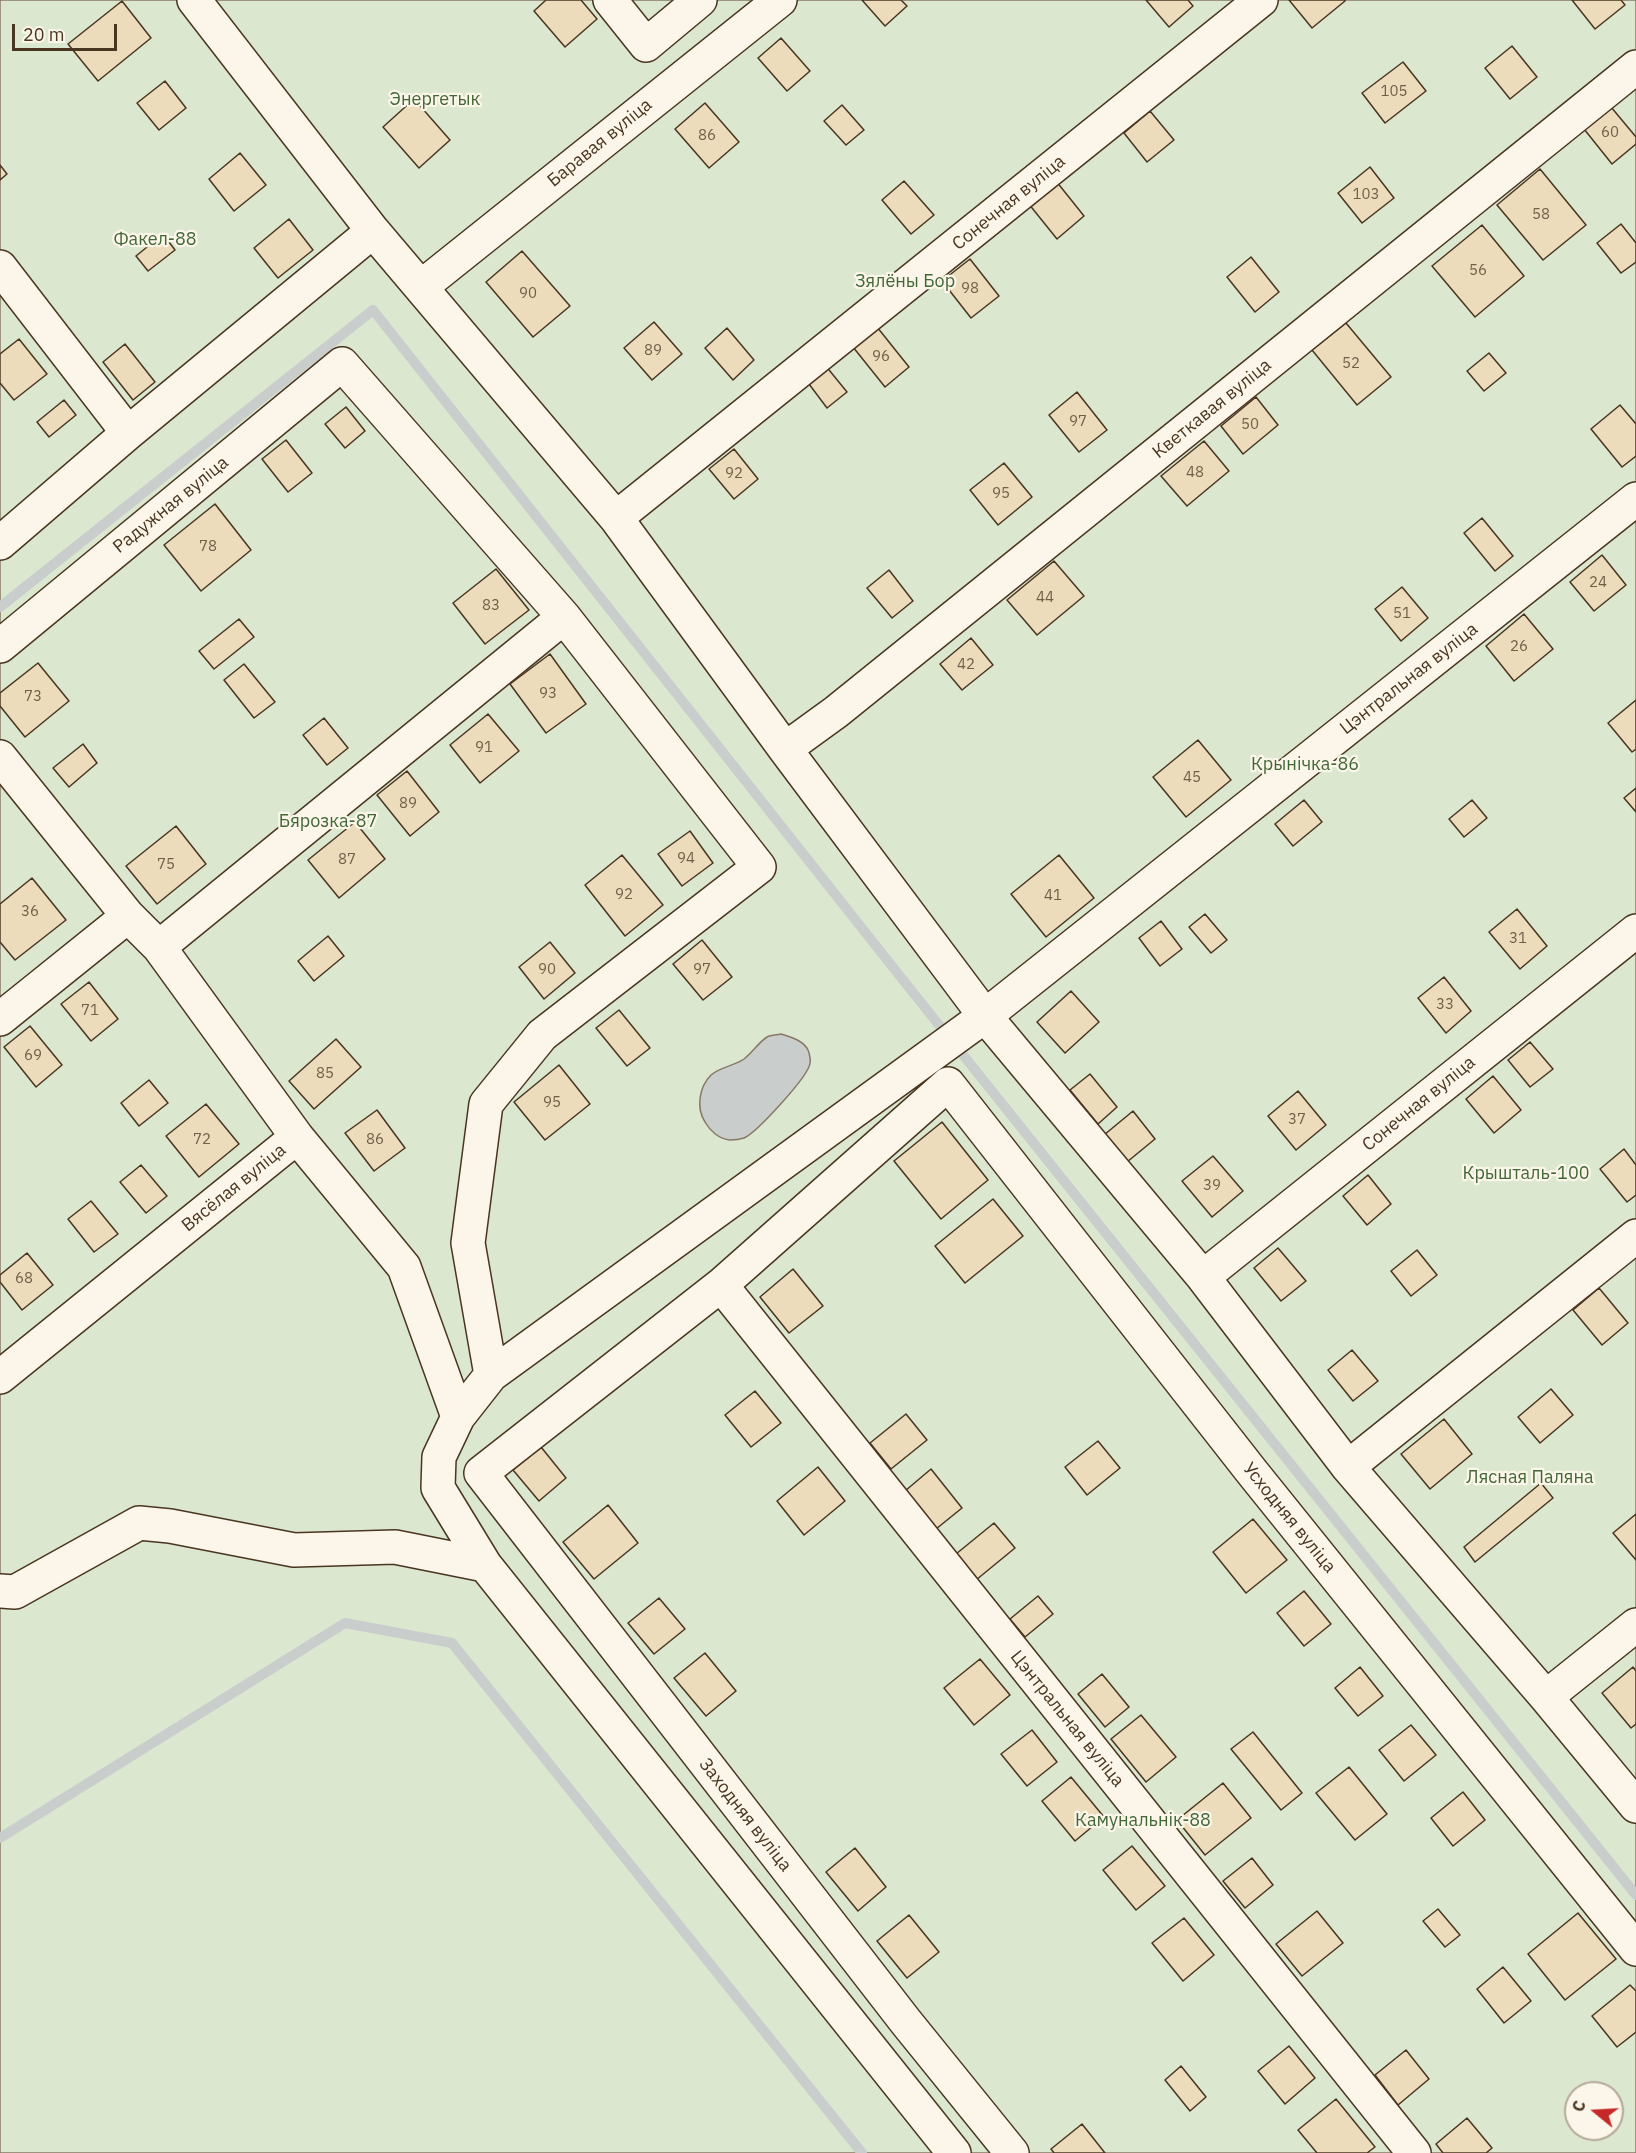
<!DOCTYPE html>
<meta charset="utf-8">
<style>
body{margin:0}
#map{position:relative;width:1636px;height:2153px;overflow:hidden;background:#fbf6e9;font-family:"IBM Plex Sans",sans-serif}
canvas{display:block}
.north{position:absolute;left:1564px;top:2081px;width:60px;height:60px;box-sizing:border-box;background:#fbf6e9;border:2px solid #b4a999;border-radius:50%;rotate:288deg;font-size:16px;font-weight:700;line-height:24px;text-align:center;color:#4a3520}
.north::after{content:'';display:block;margin:auto;width:21px;height:27px;background:#c62828;clip-path:polygon(50% 0,100% 100%,50% 72%,0 100%)}
.scale{position:absolute;left:12px;top:24px;width:105px;height:27px;box-sizing:border-box;border:3px solid #4a3520;border-top:0;padding-left:8px;font-size:18px;line-height:21px;white-space:nowrap;color:#4a3520;-webkit-text-stroke:4px #fbf6e9;paint-order:stroke}
</style>
<div id="map">
<canvas width="1636" height="2153"></canvas>
<div class="north">С</div>
<div class="scale">20 m</div>
</div>
<script>
const ctx = document.querySelector('canvas').getContext('2d');
ctx.lineJoin = 'round';
function fillPath(path, color) { ctx.fillStyle = color; ctx.fill(path, 'evenodd'); }
function strokePath(path, color, width, dash) { ctx.strokeStyle = color; ctx.lineWidth = width; ctx.lineCap = dash ? 'butt' : 'round'; ctx.setLineDash(dash || []); ctx.stroke(path); }
function label(font, color, halo, rows, align = 'center') {
  ctx.font = font + ' "IBM Plex Sans",sans-serif'; ctx.lineWidth = 4.5; ctx.setLineDash([]); ctx.textBaseline = 'middle'; ctx.strokeStyle = halo; ctx.fillStyle = color; for (const [text, x, y, turn = 0] of rows) {
    ctx.save(); ctx.translate(x, y); ctx.rotate((+turn || 0) * Math.PI / 180); ctx.textAlign = isNaN(turn) ? turn : align; if (halo) ctx.strokeText(text, 0, 0); ctx.fillText(text, 0, 0); ctx.restore();
  }
}
const green = new Path2D(`
 M 0,0 L 1636,0 L 1636,2153 L 0,2153 ZM 1576,2093 L 1612,2093 L 1612,2129 L 1576,2129 Z`);
fillPath(green, '#dce7d0');
strokePath(green, '#887966', 1.5);
const water = new Path2D(`
 M 781,1034 C 790,1037 803,1040 808,1050 C 809,1052 811,1061 810,1063 C 809,1076 756,1133 744,1138 C 741,1139 733,1140 730,1140 C 719,1139 710,1131 705,1122 C 696,1108 699,1087 711,1075 C 720,1067 734,1066 744,1059 C 752,1053 759,1042 767,1037 C 771,1035 777,1035 781,1034 Z`);
fillPath(water, '#c9cecd');
strokePath(water, '#887966', 1.5);
strokePath(new Path2D(`
 M 0,607 L 373,310 L 903,980 L 1636,1895
 M 0,1838 L 345,1623 L 452,1643 L 862,2153`), '#c9cecd', 10);
const building = new Path2D(`
 M 546,0 L 581,0 L 597,19 L 565,47 L 534,11 Z
 M 862,0 L 901,0 L 907,6 L 885,26 Z
 M 1146,0 L 1188,0 L 1193,6 L 1169,27 Z
 M 1289,0 L 1345,0 L 1345,1 L 1312,28 Z
 M 1572,0 L 1621,0 L 1625,5 L 1595,29 Z
 M 122,1 L 151,38 L 98,81 L 68,44 Z
 M 781,38 L 810,71 L 787,91 L 758,58 Z
 M 1512,46 L 1537,77 L 1510,99 L 1485,68 Z
 M 1403,62 L 1426,91 L 1385,123 L 1362,93 Z
 M 165,81 L 186,108 L 159,130 L 137,103 Z
 M 414,99 L 450,140 L 419,168 L 383,127 Z
 M 705,103 L 739,142 L 709,168 L 675,129 Z
 M 842,105 L 864,130 L 846,145 L 824,121 Z
 M 1611,107 L 1636,137 L 1636,144 L 1612,164 L 1584,129 Z
 M 1150,111 L 1174,140 L 1147,162 L 1124,133 Z
 M 240,153 L 266,185 L 234,211 L 209,179 Z
 M 0,165 L 7,174 L 0,180 Z
 M 1370,167 L 1394,198 L 1362,223 L 1338,193 Z
 M 1540,169 L 1586,225 L 1543,260 L 1497,205 Z
 M 904,181 L 934,215 L 911,234 L 882,200 Z
 M 1056,181 L 1084,216 L 1057,239 L 1028,203 Z
 M 289,219 L 313,250 L 278,278 L 254,248 Z
 M 1621,224 L 1636,243 L 1636,262 L 1621,273 L 1597,243 Z
 M 1482,225 L 1524,276 L 1475,317 L 1432,266 Z
 M 163,234 L 175,250 L 148,271 L 136,256 Z
 M 522,251 L 570,306 L 533,337 L 486,282 Z
 M 1251,257 L 1279,292 L 1255,312 L 1227,277 Z
 M 970,259 L 999,296 L 971,318 L 942,281 Z
 M 654,322 L 682,354 L 652,380 L 624,348 Z
 M 1346,323 L 1391,377 L 1357,405 L 1312,350 Z
 M 877,327 L 909,367 L 885,387 L 853,347 Z
 M 727,328 L 754,360 L 733,380 L 705,348 Z
 M 19,339 L 47,374 L 14,400 L 0,383 L 0,354 Z
 M 125,344 L 155,382 L 133,400 L 103,362 Z
 M 1489,353 L 1506,373 L 1484,391 L 1467,371 Z
 M 825,365 L 847,392 L 827,408 L 806,380 Z
 M 1077,392 L 1107,430 L 1079,452 L 1049,415 Z
 M 1256,397 L 1278,425 L 1243,454 L 1221,426 Z
 M 64,400 L 76,415 L 49,437 L 37,422 Z
 M 1620,405 L 1636,424 L 1636,456 L 1622,467 L 1591,429 Z
 M 346,407 L 365,431 L 345,448 L 325,424 Z
 M 286,440 L 312,473 L 288,492 L 262,459 Z
 M 1204,441 L 1229,471 L 1187,506 L 1161,476 Z
 M 734,449 L 758,479 L 734,499 L 709,469 Z
 M 1004,463 L 1032,497 L 998,525 L 970,490 Z
 M 215,504 L 251,550 L 201,591 L 164,545 Z
 M 1482,518 L 1513,556 L 1495,571 L 1464,533 Z
 M 1602,555 L 1626,585 L 1594,611 L 1570,582 Z
 M 1054,561 L 1084,596 L 1037,635 L 1007,600 Z
 M 496,569 L 529,610 L 485,644 L 453,603 Z
 M 889,570 L 913,601 L 892,618 L 867,588 Z
 M 1402,587 L 1428,618 L 1401,641 L 1375,609 Z
 M 1524,614 L 1553,649 L 1514,681 L 1486,646 Z
 M 239,619 L 254,637 L 214,669 L 199,651 Z
 M 971,638 L 993,665 L 962,690 L 940,664 Z
 M 550,654 L 586,704 L 546,733 L 510,684 Z
 M 38,663 L 69,701 L 25,737 L 0,706 L 0,693 Z
 M 244,664 L 275,702 L 254,718 L 224,680 Z
 M 1636,700 L 1636,749 L 1632,752 L 1608,723 Z
 M 488,714 L 519,751 L 480,783 L 450,745 Z
 M 324,718 L 348,748 L 327,765 L 303,735 Z
 M 1198,740 L 1231,780 L 1186,817 L 1153,777 Z
 M 83,744 L 97,763 L 69,787 L 53,768 Z
 M 407,771 L 439,812 L 410,836 L 377,795 Z
 M 1636,788 L 1636,812 L 1624,798 Z
 M 1304,800 L 1322,822 L 1293,846 L 1275,824 Z
 M 1472,800 L 1487,818 L 1464,837 L 1449,819 Z
 M 355,822 L 385,859 L 339,898 L 308,860 Z
 M 176,826 L 206,864 L 157,904 L 126,866 Z
 M 690,831 L 713,863 L 682,886 L 658,854 Z
 M 622,855 L 663,905 L 625,936 L 585,885 Z
 M 1059,855 L 1094,898 L 1046,937 L 1011,894 Z
 M 32,878 L 66,920 L 15,960 L 0,942 L 0,904 Z
 M 1517,909 L 1547,946 L 1520,969 L 1489,932 Z
 M 1205,914 L 1227,940 L 1211,953 L 1189,927 Z
 M 1161,921 L 1182,949 L 1160,966 L 1139,938 Z
 M 328,936 L 344,956 L 314,981 L 298,961 Z
 M 702,940 L 732,977 L 703,1000 L 673,964 Z
 M 550,942 L 575,973 L 544,999 L 519,967 Z
 M 1444,977 L 1471,1011 L 1446,1033 L 1418,998 Z
 M 89,982 L 118,1019 L 91,1041 L 61,1004 Z
 M 1071,991 L 1099,1022 L 1065,1053 L 1037,1022 Z
 M 619,1010 L 650,1048 L 627,1066 L 596,1028 Z
 M 30,1026 L 62,1065 L 36,1087 L 4,1047 Z
 M 336,1039 L 361,1067 L 314,1109 L 289,1081 Z
 M 1530,1042 L 1553,1069 L 1530,1087 L 1508,1060 Z
 M 559,1065 L 590,1104 L 545,1140 L 514,1102 Z
 M 1090,1074 L 1117,1107 L 1098,1124 L 1070,1090 Z
 M 1493,1076 L 1521,1110 L 1494,1133 L 1466,1099 Z
 M 149,1080 L 168,1103 L 139,1126 L 121,1103 Z
 M 1298,1091 L 1326,1125 L 1296,1150 L 1268,1116 Z
 M 206,1104 L 239,1144 L 199,1177 L 166,1136 Z
 M 377,1110 L 405,1148 L 374,1171 L 345,1133 Z
 M 1133,1111 L 1155,1139 L 1127,1162 L 1104,1135 Z
 M 942,1122 L 988,1180 L 941,1219 L 894,1161 Z
 M 1624,1149 L 1636,1165 L 1636,1195 L 1627,1202 L 1600,1169 Z
 M 1213,1156 L 1243,1191 L 1212,1217 L 1182,1181 Z
 M 141,1165 L 167,1196 L 146,1213 L 120,1182 Z
 M 1368,1175 L 1391,1204 L 1367,1225 L 1343,1196 Z
 M 993,1199 L 1023,1236 L 965,1283 L 935,1246 Z
 M 91,1201 L 118,1234 L 94,1252 L 68,1219 Z
 M 1278,1248 L 1306,1281 L 1281,1301 L 1254,1268 Z
 M 1417,1250 L 1437,1275 L 1411,1296 L 1391,1271 Z
 M 27,1253 L 53,1285 L 22,1310 L 0,1282 L 0,1275 Z
 M 793,1269 L 823,1306 L 789,1333 L 760,1297 Z
 M 1599,1288 L 1628,1323 L 1602,1345 L 1573,1310 Z
 M 1352,1350 L 1378,1381 L 1353,1401 L 1328,1370 Z
 M 1551,1389 L 1573,1415 L 1540,1443 L 1518,1417 Z
 M 755,1391 L 781,1423 L 751,1447 L 725,1415 Z
 M 906,1414 L 927,1440 L 891,1469 L 870,1443 Z
 M 1444,1419 L 1472,1454 L 1430,1489 L 1401,1454 Z
 M 1098,1441 L 1120,1468 L 1087,1495 L 1065,1467 Z
 M 541,1447 L 566,1478 L 539,1501 L 513,1470 Z
 M 818,1467 L 845,1501 L 804,1535 L 777,1501 Z
 M 931,1469 L 962,1508 L 936,1529 L 905,1491 Z
 M 1541,1483 L 1553,1498 L 1475,1562 L 1464,1547 Z
 M 608,1505 L 638,1543 L 594,1579 L 563,1542 Z
 M 1636,1514 L 1636,1560 L 1613,1533 Z
 M 1253,1519 L 1287,1560 L 1246,1593 L 1213,1552 Z
 M 994,1523 L 1015,1548 L 976,1580 L 956,1554 Z
 M 1304,1591 L 1331,1624 L 1304,1646 L 1277,1613 Z
 M 1038,1596 L 1053,1614 L 1025,1637 L 1010,1619 Z
 M 659,1598 L 685,1629 L 654,1654 L 628,1623 Z
 M 705,1653 L 736,1691 L 706,1716 L 674,1678 Z
 M 980,1659 L 1010,1695 L 974,1725 L 944,1688 Z
 M 1360,1667 L 1383,1696 L 1358,1716 L 1335,1688 Z
 M 1633,1667 L 1636,1671 L 1636,1724 L 1631,1728 L 1602,1693 Z
 M 1102,1674 L 1129,1707 L 1105,1727 L 1078,1694 Z
 M 1141,1715 L 1176,1757 L 1146,1782 L 1111,1739 Z
 M 1411,1725 L 1436,1755 L 1404,1781 L 1379,1750 Z
 M 1032,1730 L 1057,1762 L 1027,1786 L 1001,1754 Z
 M 1253,1732 L 1302,1793 L 1281,1810 L 1231,1749 Z
 M 1349,1767 L 1387,1814 L 1355,1840 L 1316,1793 Z
 M 1071,1777 L 1104,1817 L 1075,1841 L 1042,1801 Z
 M 1223,1783 L 1251,1818 L 1205,1855 L 1177,1820 Z
 M 1463,1792 L 1485,1820 L 1453,1846 L 1431,1818 Z
 M 1132,1846 L 1165,1886 L 1136,1910 L 1103,1870 Z
 M 855,1848 L 886,1887 L 858,1911 L 826,1872 Z
 M 1252,1858 L 1273,1885 L 1245,1908 L 1223,1881 Z
 M 1438,1909 L 1460,1935 L 1445,1947 L 1423,1921 Z
 M 1317,1911 L 1343,1943 L 1302,1976 L 1276,1944 Z
 M 1578,1913 L 1616,1959 L 1565,2000 L 1528,1954 Z
 M 909,1915 L 939,1952 L 907,1978 L 877,1941 Z
 M 1184,1918 L 1214,1955 L 1183,1981 L 1152,1943 Z
 M 1503,1967 L 1531,2001 L 1504,2023 L 1477,1989 Z
 M 1630,1985 L 1636,1991 L 1636,2032 L 1617,2047 L 1592,2016 Z
 M 1289,2046 L 1315,2078 L 1285,2104 L 1258,2071 Z
 M 1406,2050 L 1429,2079 L 1398,2105 L 1375,2075 Z
 M 1181,2066 L 1206,2097 L 1190,2111 L 1165,2080 Z
 M 1336,2099 L 1375,2147 L 1367,2153 L 1317,2153 L 1298,2130 Z
 M 1467,2118 L 1492,2148 L 1486,2153 L 1443,2153 L 1436,2144 Z
 M 1082,2124 L 1105,2153 L 1054,2153 L 1051,2149 Z`);
fillPath(building, '#ecdcbc');
strokePath(building, '#4a3520', 1.5);
const minor = new Path2D(`
 M 194,0 L 373,231
 M 610,0 L 646,45 L 700,0
 M 0,267 L 128,433
 M 421,287 L 780,0
 M 616,518 L 1261,0
 M 0,543 L 128,433 L 373,231 L 616,518 L 785,749 L 985,1016 L 1203,1277 L 1348,1467 L 1546,1697 L 1636,1806
 M 0,646 L 342,364 L 564,617 L 759,867 L 542,1035 L 486,1104 L 468,1243 L 491,1375
 M 785,749 L 836,712 L 1636,67
 M 0,757 L 128,916 L 159,947 L 297,1137
 M 159,947 L 564,617
 M 0,1019 L 128,916
 M 1203,1277 L 1636,931
 M 721,1285 L 1414,2153
 M 0,1377 L 297,1137 L 404,1267 L 458,1417
 M 1348,1467 L 1636,1236
 M 0,1591 L 15,1592 L 139,1523 L 170,1526 L 294,1550 L 395,1547 L 485,1565
 M 1546,1697 L 1636,1625
 M 954,2153 L 485,1565 L 438,1488 L 439,1457 L 458,1417 L 491,1375 L 985,1016 L 1636,499
 M 1012,2153 L 906,2022 L 481,1473 L 721,1285 L 948,1084 L 1252,1472 L 1636,1949`);
strokePath(minor, '#4a3520', 36);
strokePath(minor, '#fbf6e9', 33);
label('15px', '#725f47', null, [
 ["105",1394,92],
 ["60",1610,133],
 ["86",707,136],
 ["103",1366,195],
 ["58",1541,215],
 ["56",1478,271],
 ["98",970,289],
 ["90",528,294],
 ["89",653,351],
 ["96",881,357],
 ["52",1351,364],
 ["97",1078,422],
 ["50",1250,425],
 ["48",1195,473],
 ["92",734,474],
 ["95",1001,494],
 ["78",208,547],
 ["24",1598,583],
 ["44",1045,598],
 ["83",491,606],
 ["51",1402,614],
 ["26",1519,647],
 ["42",966,665],
 ["93",548,694],
 ["73",33,697],
 ["91",484,748],
 ["45",1192,778],
 ["89",408,804],
 ["94",686,859],
 ["87",347,860],
 ["75",166,865],
 ["92",624,895],
 ["41",1053,896],
 ["36",30,912],
 ["31",1518,939],
 ["90",547,970],
 ["97",702,970],
 ["33",1445,1005],
 ["71",90,1011],
 ["69",33,1056],
 ["85",325,1074],
 ["95",552,1103],
 ["37",1297,1120],
 ["72",202,1140],
 ["86",375,1140],
 ["39",1212,1186],
 ["68",24,1279]
]);
label('18px', '#436837', '#fbf6e9', [
 ["Энергетык",435,100],
 ["Факел-88",155,240],
 ["Зялёны Бор",905,282],
 ["Крынічка-86",1305,765],
 ["Бярозка-87",328,822],
 ["Крышталь-100",1526,1174],
 ["Лясная Паляна",1530,1478],
 ["Камунальнік-88",1143,1821]
]);
label('18px', '#4a3520', '#fbf6e9', [
 ["Баравая вуліца",600,143,-39],
 ["Сонечная вуліца",1009,203,-39],
 ["Кветкавая вуліца",1212,409,-39],
 ["Радужная вуліца",171,505,-39],
 ["Цэнтральная вуліца",1409,679,-38],
 ["Сонечная вуліца",1419,1104,-39],
 ["Вясёлая вуліца",234,1188,-39],
 ["Усходняя вуліца",1289,1518,51],
 ["Цэнтральная вуліца",1067,1719,51],
 ["Заходняя вуліца",745,1815,52]
]);
</script>
